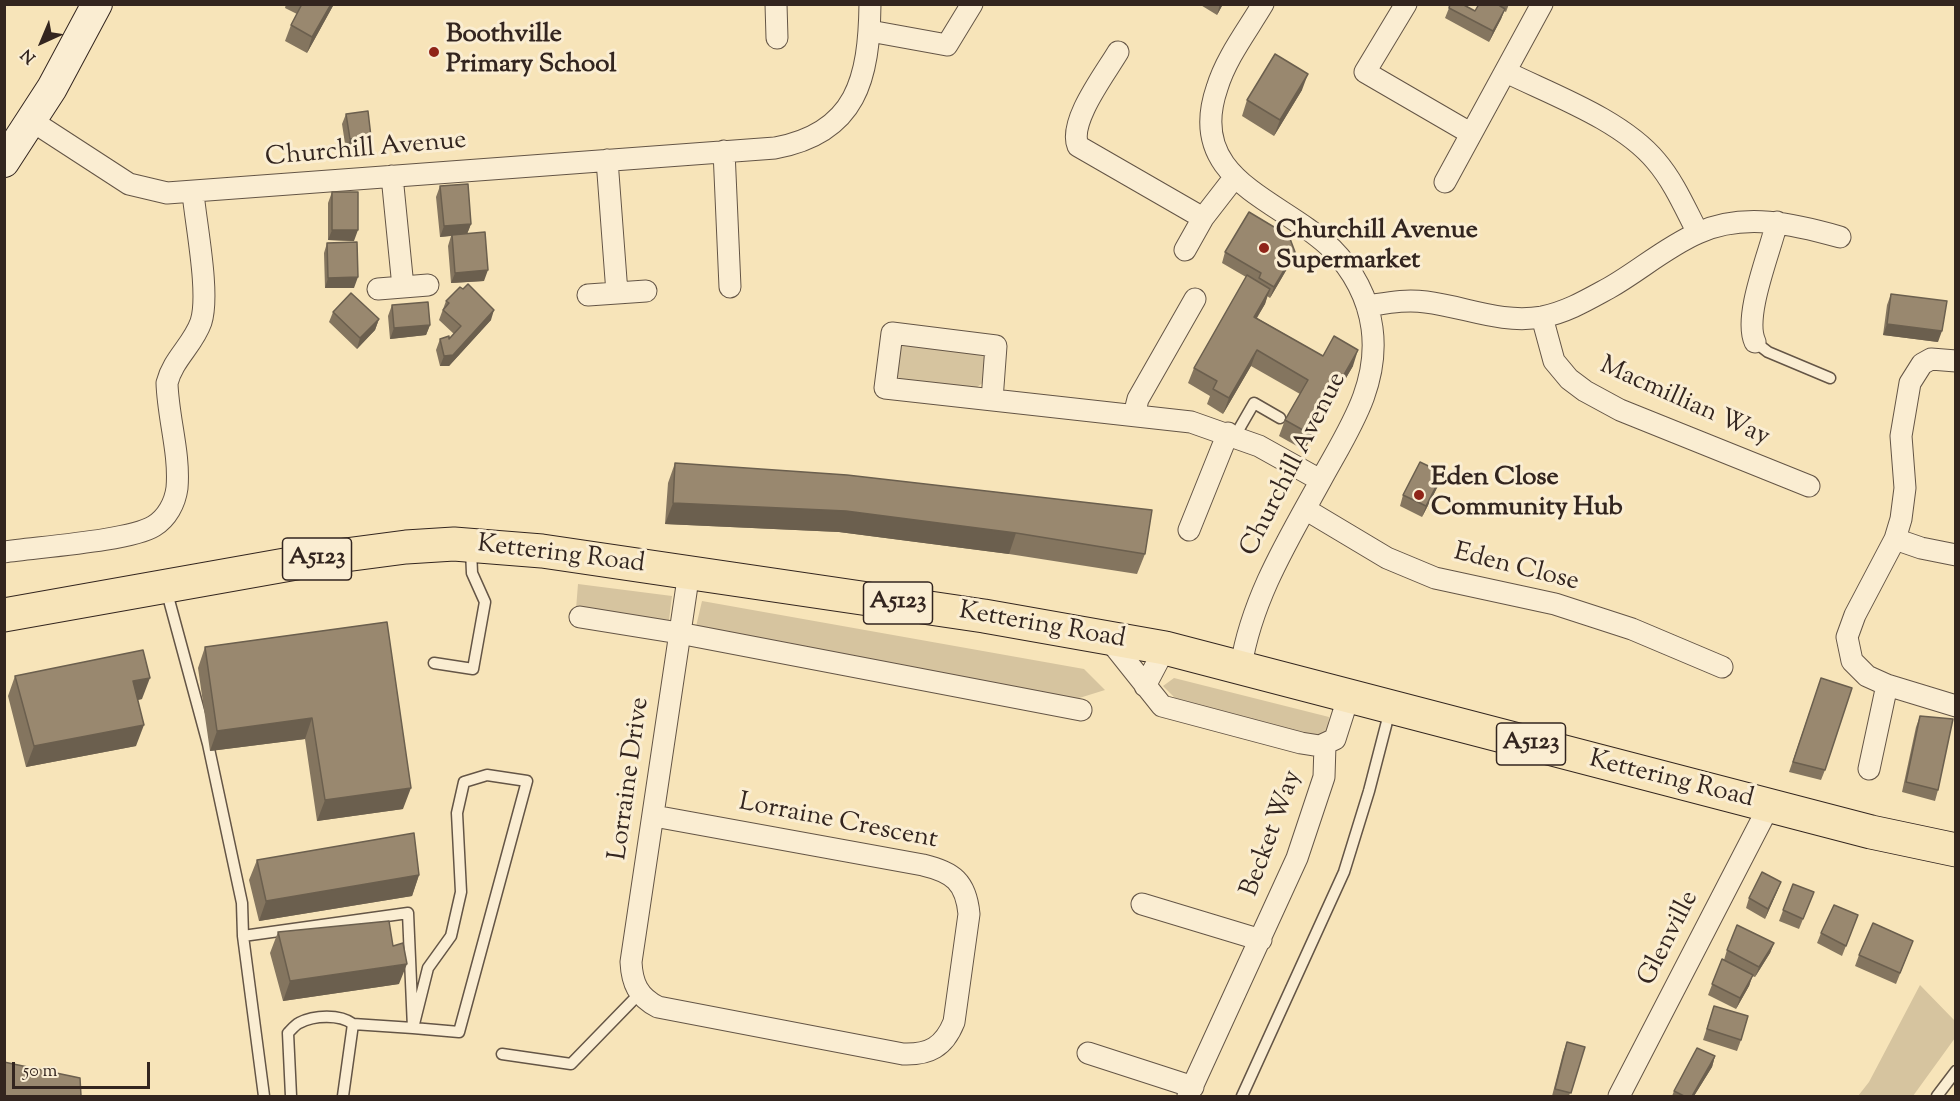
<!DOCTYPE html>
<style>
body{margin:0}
#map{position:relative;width:1960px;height:1101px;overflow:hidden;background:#f7e4b9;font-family:"Sorts Mill Goudy",serif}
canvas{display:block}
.frame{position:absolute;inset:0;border:6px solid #33251f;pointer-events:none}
.north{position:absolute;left:12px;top:12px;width:60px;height:60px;-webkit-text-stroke:4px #faedd2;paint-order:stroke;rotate:224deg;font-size:16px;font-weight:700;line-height:24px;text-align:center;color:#33251f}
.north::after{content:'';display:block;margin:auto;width:21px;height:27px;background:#33251f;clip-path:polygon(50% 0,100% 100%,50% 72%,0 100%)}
.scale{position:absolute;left:12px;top:1062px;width:138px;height:27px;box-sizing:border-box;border:3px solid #33251f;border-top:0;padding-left:8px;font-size:18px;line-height:21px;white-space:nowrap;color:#33251f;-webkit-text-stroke:4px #faedd2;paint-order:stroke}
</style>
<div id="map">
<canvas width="1960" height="1101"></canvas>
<div class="frame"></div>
<div class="north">N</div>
<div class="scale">50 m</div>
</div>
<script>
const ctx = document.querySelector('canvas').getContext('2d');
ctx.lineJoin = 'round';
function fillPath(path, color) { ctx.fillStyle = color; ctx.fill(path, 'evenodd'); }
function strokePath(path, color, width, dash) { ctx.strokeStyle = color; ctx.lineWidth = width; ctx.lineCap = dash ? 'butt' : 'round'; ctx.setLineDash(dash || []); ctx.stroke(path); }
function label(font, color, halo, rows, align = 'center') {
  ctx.font = font + ' "Sorts Mill Goudy",serif'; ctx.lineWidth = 6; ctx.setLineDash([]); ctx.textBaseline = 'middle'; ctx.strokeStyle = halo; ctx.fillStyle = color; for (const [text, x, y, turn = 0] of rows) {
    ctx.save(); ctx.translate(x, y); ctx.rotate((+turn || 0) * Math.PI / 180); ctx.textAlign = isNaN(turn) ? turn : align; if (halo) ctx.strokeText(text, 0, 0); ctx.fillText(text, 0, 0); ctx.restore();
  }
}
fillPath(new Path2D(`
 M 902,343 L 982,351 L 986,357 L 984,382 L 973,390 L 899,379 L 894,374 L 893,354 Z
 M 578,584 L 672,596 L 669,620 L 576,609 Z
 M 702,601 L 1084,669 L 1105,690 L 1076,699 L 695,631 Z
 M 1174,678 L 1329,717 L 1327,741 L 1175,698 L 1163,686 Z
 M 1920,985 L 1955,1021 L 1955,1038 L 1913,1096 L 1858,1096 L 1869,1082 Z`), '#d6c49f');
const lane = new Path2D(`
 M 1755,342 L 1768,352 L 1830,378
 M 1235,436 L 1254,403 L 1280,418
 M 166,589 L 208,744 L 242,903 L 243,936 L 264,1096
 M 434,663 L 473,669 L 485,602 L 472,573 L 471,550
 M 487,775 L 527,781 L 459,1032 L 413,1028 L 428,968 L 451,936 L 461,892 L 457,813 L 464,782 Z
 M 243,936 L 408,913 L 413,1028 L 353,1024 C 340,1014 314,1015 299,1023 C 295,1025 291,1030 288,1033 L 291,1096
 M 502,1054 L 571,1064 L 639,994
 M 343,1096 L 353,1024
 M 1242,1096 L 1344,872 L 1369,791 L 1390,710
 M 1937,1096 L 1956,1071`);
const street = new Path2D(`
 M 776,4 L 777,38
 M 1406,4 L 1365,72 L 1470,133
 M 870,31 L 947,45 L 972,4
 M 1118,52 C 1105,74 1068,122 1078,146 L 1203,218
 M 1506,72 C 1553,95 1622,120 1656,161 C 1674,182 1685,208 1698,233
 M 32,121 L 129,184 L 167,193 L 775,148 C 857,133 869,78 870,4
 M 724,151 L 730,287
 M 607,160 L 617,293
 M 392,176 L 403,287
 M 1445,182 L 1542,4
 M 1185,250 L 1203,218 L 1234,178
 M 378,289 L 428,285
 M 588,295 L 646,291
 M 1367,306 C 1387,303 1405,299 1426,302 C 1466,307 1501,324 1542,317 C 1567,312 1587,300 1609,288 C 1639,271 1666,247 1698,233 C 1744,212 1794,224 1840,237
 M 1542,317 L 1554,361 L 1569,379 L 1585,391 L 1620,410 L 1809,486
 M 1755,342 C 1743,316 1770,252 1777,222
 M 1956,361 L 1931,359 L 1922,364 L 1910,383 L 1901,436 L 1905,488 L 1901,519 L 1895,539 L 1855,615 L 1847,637 L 1852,661 L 1867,676 L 1887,685 L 1956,706
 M 992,400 L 996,346 L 892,333 L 885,388 L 1191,422 L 1259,446 L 1320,480
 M 1134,415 L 1138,399 L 1195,299
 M 1305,509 L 1387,558 L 1435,578 L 1555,604 L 1632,629 L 1722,667
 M 1189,530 L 1228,433
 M 1895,539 L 1921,548 L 1956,555
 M 4,552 C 37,547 130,541 154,526 C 167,518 175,503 177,488 C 180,453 168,418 167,383 C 173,359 193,345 201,322 C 210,294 196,225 193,193
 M 580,617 L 679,633 L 1081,710
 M 1107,637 L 1162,706 L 1301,743 L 1320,746 L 1335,739 L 1349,695
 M 1241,666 C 1252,598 1288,540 1321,480 C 1347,432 1380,386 1372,328 C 1368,298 1353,270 1332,249 C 1282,199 1185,181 1217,88 C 1226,58 1247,31 1263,4
 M 1145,686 L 1165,648
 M 1869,769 L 1887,685
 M 654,816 L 923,865 C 953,872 966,882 969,914 L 954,1022 C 944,1047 929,1055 903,1054 L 658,1007 C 638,997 632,983 631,962 L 689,572
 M 1142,904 L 1261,940
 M 1088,1053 L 1193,1087
 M 1188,1096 L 1297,858 L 1324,777 L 1325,745
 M 1619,1096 L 1769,806`);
const secondary = new Path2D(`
 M 4,162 L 52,88 L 97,4`);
const primary = new Path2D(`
 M 4,615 L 330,557 L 406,547 L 454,544 L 542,551 L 984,616 L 1165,648 L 1871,832 L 1956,850`);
strokePath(lane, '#645546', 13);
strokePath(street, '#645546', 23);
strokePath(secondary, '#33251f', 32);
strokePath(primary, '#33251f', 35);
strokePath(lane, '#faedd2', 10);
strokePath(street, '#faedd2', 21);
strokePath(secondary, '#faedd2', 30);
strokePath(primary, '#f7e4b9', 33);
fillPath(new Path2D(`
 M 286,4 L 334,4 L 307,53 L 285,41 L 291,25 L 297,14 L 285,8 Z
 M 1199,4 L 1223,4 L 1217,15 Z
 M 1479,4 L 1509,4 L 1506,12 L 1504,11 L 1501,19 L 1489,42 L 1445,18 L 1449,8 L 1475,11 Z
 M 1302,90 L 1274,136 L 1242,116 L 1247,100 Z
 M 346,114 L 367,148 L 346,150 L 342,124 Z
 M 440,186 L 471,224 L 467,234 L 484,281 L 451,283 L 448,246 L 451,236 L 440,237 L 436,197 Z
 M 332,192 L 354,241 L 328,240 L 328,203 Z
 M 327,243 L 354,288 L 325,288 L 324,253 Z
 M 1225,252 L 1291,262 L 1270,298 L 1267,296 L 1265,304 L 1257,318 L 1323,356 L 1353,366 L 1304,450 L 1279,436 L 1285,420 L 1300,394 L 1251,366 L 1223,414 L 1207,404 L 1210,396 L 1188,383 L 1194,368 L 1246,277 L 1222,263 Z
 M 1891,294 L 1938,342 L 1883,335 L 1887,305 Z
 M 446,301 L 491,320 L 449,366 L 440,366 L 436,350 L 440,339 L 449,339 L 454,334 L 439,320 Z
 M 392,305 L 430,325 L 426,335 L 390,339 L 388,316 Z
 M 333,312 L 379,319 L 375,330 L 357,349 L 329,322 Z
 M 675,463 L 1145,554 L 1137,574 L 1009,554 L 839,532 L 665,524 L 668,483 Z
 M 1439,484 L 1422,517 L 1400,506 L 1403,495 Z
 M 387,622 L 403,809 L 317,821 L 305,739 L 210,751 L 198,668 L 205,647 Z
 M 15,676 L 142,699 L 138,700 L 136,746 L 26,767 L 8,696 Z
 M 1821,678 L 1825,770 L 1821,780 L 1789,772 Z
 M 1920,716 L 1938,790 L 1935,801 L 1902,792 L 1916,727 Z
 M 257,860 L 419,875 L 412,896 L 259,921 L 249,880 Z
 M 1781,882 L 1765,919 L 1746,908 L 1749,898 Z
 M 1793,884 L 1814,892 L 1799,929 L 1779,921 Z
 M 1858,915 L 1842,956 L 1817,943 L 1821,933 Z
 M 278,932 L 399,984 L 283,1001 L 270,953 Z
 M 1913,941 L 1896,984 L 1855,966 L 1859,955 Z
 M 1774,943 L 1770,953 L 1755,977 L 1752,976 L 1749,986 L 1736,1009 L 1708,995 L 1722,959 L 1724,960 L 1727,950 Z
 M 1714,1006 L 1741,1040 L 1737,1051 L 1703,1040 Z
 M 1567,1042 L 1585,1047 L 1569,1096 L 1552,1096 L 1563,1053 Z
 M 1715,1056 L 1712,1067 L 1694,1096 L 1672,1096 L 1674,1091 Z`), '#84755f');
fillPath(new Path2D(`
 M 331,4 L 334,4 L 307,53 L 312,37 Z
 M 1220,4 L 1223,4 L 1217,15 Z
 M 1505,9 L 1501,19 L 1489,42 L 1493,31 Z
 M 1308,74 L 1302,90 L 1274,136 L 1280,120 Z
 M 371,137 L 367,148 L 346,150 L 350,139 Z
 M 471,224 L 467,234 L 440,237 L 444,226 Z
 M 332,230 L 358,230 L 354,241 L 328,240 Z
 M 1295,252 L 1291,262 L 1270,298 L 1274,287 Z
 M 488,270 L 484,281 L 451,283 L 455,273 Z
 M 358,277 L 354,288 L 325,288 L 328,278 Z
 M 1270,289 L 1265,304 L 1248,332 L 1254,317 Z
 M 494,310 L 491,320 L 449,366 L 440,366 L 444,356 Z
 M 379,319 L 375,330 L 357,349 L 360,338 Z
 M 1887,324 L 1942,331 L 1938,342 L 1883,335 Z
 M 430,325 L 426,335 L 390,339 L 394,328 Z
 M 1257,350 L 1251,366 L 1223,414 L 1229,398 Z
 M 1358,350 L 1353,366 L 1304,450 L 1310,434 Z
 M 1443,473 L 1439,484 L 1422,517 L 1426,506 Z
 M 673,503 L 846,511 L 1016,533 L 1009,554 L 839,532 L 665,524 Z
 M 150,678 L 142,699 L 126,702 L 133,681 Z
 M 312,718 L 305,739 L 210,751 L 217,731 Z
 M 144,725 L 136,746 L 26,767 L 34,746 Z
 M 411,788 L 403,809 L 317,821 L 325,800 Z
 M 419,875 L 412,896 L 259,921 L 266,901 Z
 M 1781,882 L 1777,892 L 1765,919 L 1768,909 Z
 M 1774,943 L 1770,953 L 1755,977 L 1759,967 Z
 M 407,964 L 399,984 L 283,1001 L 290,981 Z
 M 1753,975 L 1749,986 L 1736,1009 L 1740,998 Z
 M 1715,1056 L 1712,1067 L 1694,1096 L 1692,1096 Z`), '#6b5f4e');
const building = new Path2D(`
 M 302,4 L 331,4 L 312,37 L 291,25 Z
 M 1450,4 L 1462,4 L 1475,11 L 1479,4 L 1497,4 L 1505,9 L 1493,31 L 1449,8 Z
 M 1275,54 L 1308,74 L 1280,120 L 1247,100 Z
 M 368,111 L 371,137 L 350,139 L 346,114 Z
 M 468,184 L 471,224 L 444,226 L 440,186 Z
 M 332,192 L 358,192 L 358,230 L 332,230 Z
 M 1249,212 L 1289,236 L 1295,252 L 1274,287 L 1259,278 L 1261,273 L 1225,252 Z
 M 485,232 L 488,270 L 455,273 L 452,235 Z
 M 357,242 L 358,277 L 328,278 L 327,243 Z
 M 1247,275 L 1270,289 L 1254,317 L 1323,356 L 1334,336 L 1358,350 L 1310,434 L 1285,420 L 1308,380 L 1257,350 L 1229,398 L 1213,389 L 1217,381 L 1194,368 Z
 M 468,284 L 494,310 L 453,355 L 444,356 L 440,339 L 449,336 L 449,339 L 461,326 L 443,310 L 449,303 L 446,301 L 460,287 L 463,289 Z
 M 351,293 L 379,319 L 360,338 L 333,312 Z
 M 1891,294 L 1947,301 L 1942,331 L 1887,324 Z
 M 428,302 L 430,325 L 394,328 L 392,305 Z
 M 1420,462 L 1443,473 L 1426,506 L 1403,495 Z
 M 675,463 L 847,475 L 1152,510 L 1145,554 L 1016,533 L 846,511 L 673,503 Z
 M 387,622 L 411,788 L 325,800 L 312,718 L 217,731 L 205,647 Z
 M 143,650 L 150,678 L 133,681 L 144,725 L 34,746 L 15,676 Z
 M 1821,678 L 1852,688 L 1825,770 L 1793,762 Z
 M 1920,716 L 1953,719 L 1938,790 L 1906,782 Z
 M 414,833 L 419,875 L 266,901 L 257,860 Z
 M 1762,872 L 1781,882 L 1768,909 L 1749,898 Z
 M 1793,884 L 1814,892 L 1803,919 L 1783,910 Z
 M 1834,905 L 1858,915 L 1846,946 L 1821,933 Z
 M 389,921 L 393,946 L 403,943 L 407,964 L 290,981 L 278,932 Z
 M 1873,923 L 1913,941 L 1900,973 L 1859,955 Z
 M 1737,925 L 1774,943 L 1759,967 L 1727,950 Z
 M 1722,959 L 1753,975 L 1740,998 L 1712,984 Z
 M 1714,1006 L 1748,1016 L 1741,1040 L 1707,1029 Z
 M 1567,1042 L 1585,1047 L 1571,1093 L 1555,1089 Z
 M 1697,1048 L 1715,1056 L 1692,1096 L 1684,1096 L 1674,1091 Z
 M 4,1062 L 80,1078 L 81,1096 L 4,1096 Z`);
fillPath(building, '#99886f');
strokePath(building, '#6b5f4e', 1.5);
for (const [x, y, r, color] of [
 [434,52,6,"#8f2418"],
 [1264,248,6,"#8f2418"],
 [1419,495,6,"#8f2418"]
]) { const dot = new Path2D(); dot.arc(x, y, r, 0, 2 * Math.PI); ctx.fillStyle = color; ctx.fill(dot); strokePath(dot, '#faedd2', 2); }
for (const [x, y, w] of [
 [317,559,69],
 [898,603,69],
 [1531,744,69]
]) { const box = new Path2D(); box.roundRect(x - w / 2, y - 21, w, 42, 4.5); ctx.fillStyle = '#faedd2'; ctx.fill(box); strokePath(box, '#33251f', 1.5); }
label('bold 24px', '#33251f', null, [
 ["A5123",317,559],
 ["A5123",898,603],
 ["A5123",1531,744]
]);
label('bold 26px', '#33251f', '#faedd2', [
 ["Boothville",446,37],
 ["Primary School",446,67],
 ["Churchill Avenue",1276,233],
 ["Supermarket",1276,263],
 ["Eden Close",1431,480],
 ["Community Hub",1431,510]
], 'left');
label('26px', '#33251f', '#faedd2', [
 ["Churchill Avenue",366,151,-5],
 ["Macmillian Way",1684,403,24],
 ["Churchill Avenue",1295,465,-63],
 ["Kettering Road",561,556,7],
 ["Eden Close",1516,569,14],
 ["Kettering Road",1042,627,10],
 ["Lorraine Drive",631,779,-82],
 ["Kettering Road",1671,781,14],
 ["Lorraine Crescent",838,823,11],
 ["Becket Way",1273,834,-70],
 ["Glenville",1670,939,-63]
]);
</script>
